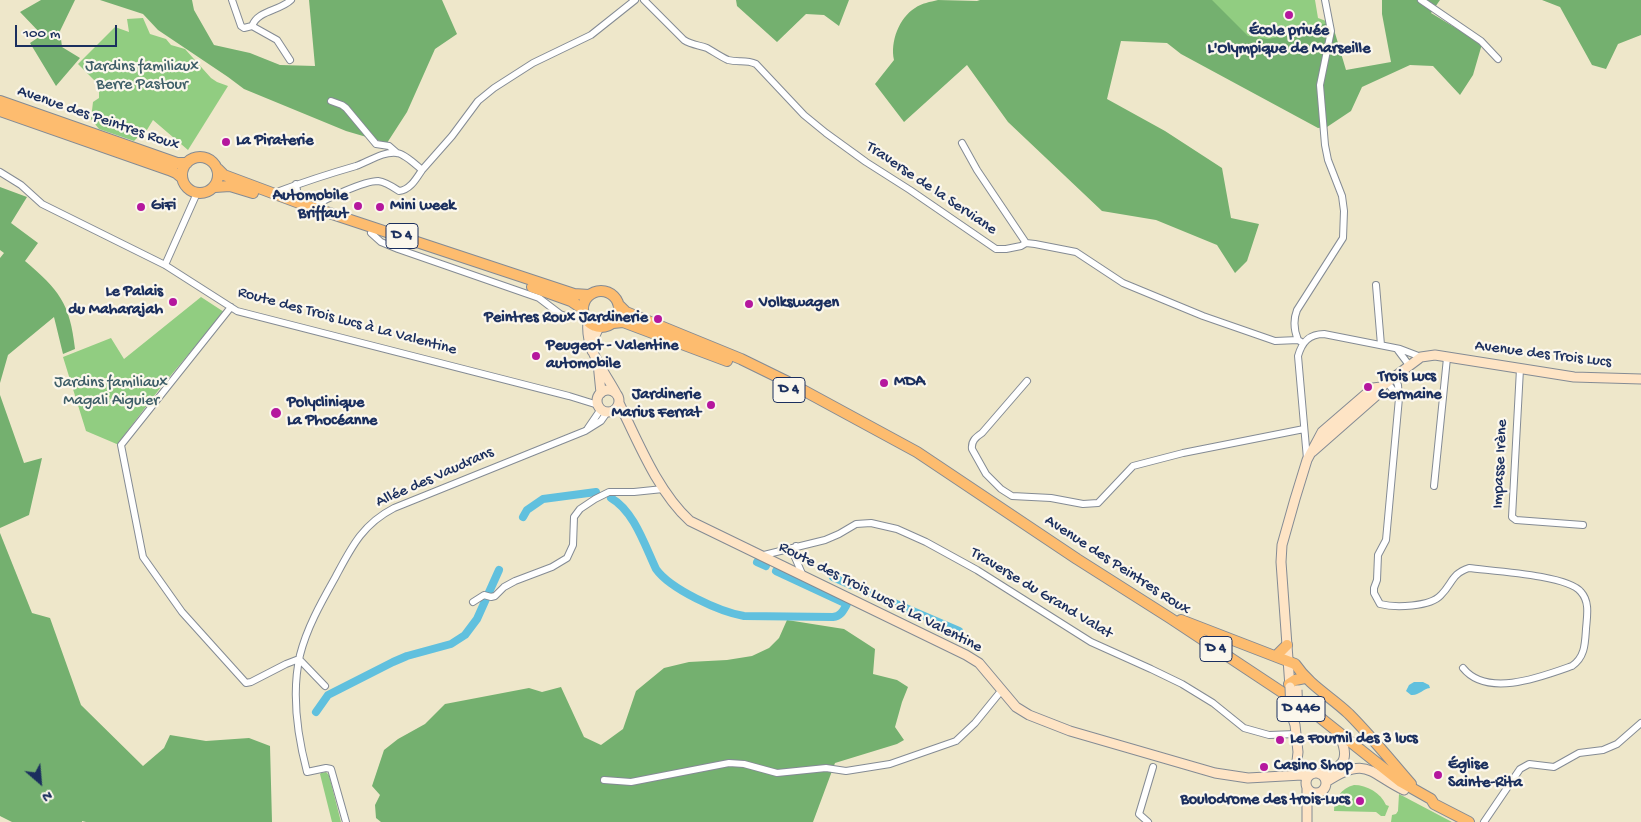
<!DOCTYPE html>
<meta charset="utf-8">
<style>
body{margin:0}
#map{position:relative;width:1641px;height:822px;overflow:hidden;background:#eee7ca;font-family:"Gochi Hand",sans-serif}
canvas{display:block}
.north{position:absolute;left:15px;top:757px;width:50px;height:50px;-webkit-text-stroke:4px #fbf7ec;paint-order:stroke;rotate:153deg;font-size:14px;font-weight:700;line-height:20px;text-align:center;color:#1b2f5e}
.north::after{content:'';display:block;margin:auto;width:18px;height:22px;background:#1b2f5e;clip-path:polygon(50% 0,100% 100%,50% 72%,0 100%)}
.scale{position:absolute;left:15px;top:25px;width:102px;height:22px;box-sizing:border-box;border:2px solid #1b2f5e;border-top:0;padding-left:6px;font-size:15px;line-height:18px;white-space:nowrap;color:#1b2f5e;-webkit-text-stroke:4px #fbf7ec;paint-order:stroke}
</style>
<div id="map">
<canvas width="1641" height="822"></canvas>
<div class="north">N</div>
<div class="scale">100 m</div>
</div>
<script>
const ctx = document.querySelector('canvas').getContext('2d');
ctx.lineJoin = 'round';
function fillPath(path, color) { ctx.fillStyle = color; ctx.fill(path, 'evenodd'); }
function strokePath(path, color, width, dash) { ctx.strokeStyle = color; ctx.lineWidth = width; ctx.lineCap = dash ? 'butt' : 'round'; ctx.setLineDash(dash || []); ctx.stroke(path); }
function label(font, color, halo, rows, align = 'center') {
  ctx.font = font + ' "Gochi Hand",sans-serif'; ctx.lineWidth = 4.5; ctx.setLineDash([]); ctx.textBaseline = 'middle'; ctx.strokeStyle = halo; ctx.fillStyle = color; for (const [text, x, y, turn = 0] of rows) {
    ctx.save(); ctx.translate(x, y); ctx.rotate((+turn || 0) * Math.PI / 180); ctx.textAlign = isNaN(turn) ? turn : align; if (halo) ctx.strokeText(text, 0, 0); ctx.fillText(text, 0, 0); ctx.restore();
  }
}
fillPath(new Path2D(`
 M 1092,0 L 1315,0 L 1318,18 L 1326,21 L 1327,30 L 1319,71 L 1167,43 Z
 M 143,18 L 150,34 L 166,39 L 171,45 L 185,49 L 211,78 L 217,82 L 228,86 L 188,150 L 153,120 L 142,138 L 138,137 L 134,141 L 99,129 L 91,119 L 93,102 L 99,98 L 99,85 L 78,64 L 115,27 L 129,32 L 127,19 Z
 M 201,297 L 224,312 L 161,387 L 119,442 L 119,445 L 86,431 L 63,357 L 111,338 L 124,359 Z
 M 326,772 L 329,775 L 341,822 L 332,822 L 320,774 L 321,773 Z
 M 1354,785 C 1367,785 1381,793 1386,805 L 1389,806 L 1385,816 L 1381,816 L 1376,812 L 1334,811 C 1334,799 1341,788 1354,785 Z
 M 1399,794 L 1452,822 L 1391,822 L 1392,815 L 1396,814 L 1398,811 Z`), '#91cd81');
fillPath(new Path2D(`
 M 41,0 L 75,0 L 60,31 L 62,47 L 80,58 L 56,86 L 30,43 L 42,35 L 20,12 Z
 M 100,0 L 192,0 L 194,10 L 214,45 L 250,53 L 280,65 L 315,66 L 309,0 L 442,0 L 457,34 L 435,49 L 407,112 L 387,143 L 346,131 L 244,89 L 228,77 L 158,30 L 143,14 Z
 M 736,0 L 849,0 L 839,26 L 824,15 L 806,14 L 777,42 L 737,6 Z
 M 938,0 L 977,1 L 980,0 L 1212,0 L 1248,36 L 1268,39 L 1288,35 L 1324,24 L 1332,23 L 1346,70 L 1391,62 L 1382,14 L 1382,0 L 1440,0 L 1431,13 L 1482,44 L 1473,75 L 1460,95 L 1433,66 L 1410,65 L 1362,87 L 1351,111 L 1327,127 L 1318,128 L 1181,54 L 1167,43 L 1121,41 L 1107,99 L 1165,131 L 1222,168 L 1231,218 L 1259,224 L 1247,261 L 1235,273 L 1217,245 L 1156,220 L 1102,211 L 1008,122 L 967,65 L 904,122 L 875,84 L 894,60 C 890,42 899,18 915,8 C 922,3 930,2 938,0 Z
 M 1542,0 L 1641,0 L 1641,35 L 1618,44 L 1606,69 L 1592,65 L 1560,7 Z
 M 0,187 L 27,197 L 11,223 L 38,243 L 25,261 C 59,290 70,303 75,349 L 63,354 L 54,317 L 8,355 L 0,383 L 0,258 L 4,253 L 0,250 Z
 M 0,395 L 24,463 L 42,458 L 29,515 L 0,528 Z
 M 0,533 L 32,613 L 50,618 L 81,705 L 143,766 L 164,748 L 170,735 L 206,741 L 249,738 L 270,746 L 272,822 L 86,822 L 82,821 L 82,822 L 12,822 L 0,816 Z
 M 787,620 L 844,629 L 875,649 L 873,674 L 897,680 L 908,687 L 902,702 L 895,727 L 904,740 L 897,744 L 835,763 L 813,822 L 381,822 L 376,818 L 375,805 L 380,795 L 372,786 L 384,750 L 398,739 L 425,724 L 445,704 L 529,688 L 542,692 L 561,687 L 584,737 L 601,745 L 623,729 L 636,691 L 664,668 L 689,662 L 727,660 L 752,656 L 769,648 L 779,638 Z`), '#74b06f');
fillPath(new Path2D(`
 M 1414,682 L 1423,682 L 1429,685 L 1430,688 C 1422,689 1419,696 1411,695 L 1406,691 L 1409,685 Z`), '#60c0de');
strokePath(new Path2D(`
 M 611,498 C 634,511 645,546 656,569 C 670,589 720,612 744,616 L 833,617 C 841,616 843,611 847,604 L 776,571
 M 523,517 L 527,510 L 543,499 L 596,492
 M 757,562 L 766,566
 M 833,577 L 851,585
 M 859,588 L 959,631
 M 316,712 L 328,695 L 393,662 L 407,656 L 451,644 L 465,635 L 477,619 L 499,570`), '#60c0de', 8);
const street = new Path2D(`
 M 232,0 L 241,26 L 244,28 L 252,26 C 258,10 280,11 291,0
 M 644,0 L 684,40 C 692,45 699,45 707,48 C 714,52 721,57 728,60 C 739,63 745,59 756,64 L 804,115 L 826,133 L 866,162 L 910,190 L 996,249 L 1006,249 L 1021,246 L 1026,243 L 1035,244 L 1076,252 L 1123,283 L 1203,316 L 1275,341 L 1298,340
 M 1421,0 L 1481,41 L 1498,59
 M 252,26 L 277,40 L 290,60
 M 331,101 L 342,105 L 346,108 L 376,144 L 389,146 L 397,153
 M 962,143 L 977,170 L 1026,243
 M 0,172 L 21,185 L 42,204 L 165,265 L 237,311 L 569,396 L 598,405
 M 296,184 L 299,203
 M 274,193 C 301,183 328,174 356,166 C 368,162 383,151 397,153 C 405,154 416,165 422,170 L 452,136 L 478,101 L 494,88 L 533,63 L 591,35 L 635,0
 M 313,207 C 325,199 364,181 378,181 C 386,182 393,187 399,191 C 410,190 416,179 422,170
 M 371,233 L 381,242 L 398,249 L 539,298 L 560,314 L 568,317 L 584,316
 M 165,265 L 197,193
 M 1376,285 L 1381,345
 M 231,307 L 121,445 L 143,557 L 182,612 L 246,683 L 251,682 L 286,664 L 299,659 L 325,686
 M 1303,343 L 1298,340 C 1294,330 1293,320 1297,310 L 1343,238 L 1344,211 L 1342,196 L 1328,160 L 1325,145 L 1320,85 L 1331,31 L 1325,0
 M 1397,349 L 1409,365
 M 1520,369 L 1512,517 L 1516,520 L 1583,525
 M 1394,377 L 1398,385 L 1399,398 L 1386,540 L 1378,555 L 1377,580 L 1374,588 L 1374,593 L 1380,604 C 1395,608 1430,607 1441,595 C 1453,583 1451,574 1469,568 C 1491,571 1568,575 1581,592 C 1590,602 1587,616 1586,629 C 1585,644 1585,657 1572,666 C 1541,677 1487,698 1463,668
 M 1027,381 L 982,433 C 976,437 971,441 972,449 L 986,474 L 1001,489 L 1012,496 L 1051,498 L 1083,504 L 1098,503 L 1133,466 L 1183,453 L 1304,429
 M 1387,382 L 1398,397
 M 588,428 L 601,409
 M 1307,459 L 1298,356 C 1302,342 1309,334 1324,334 L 1400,349 L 1421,357
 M 1434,486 L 1447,358
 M 796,546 L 794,555 L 803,576
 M 764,555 L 825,540 L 839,534 L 856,524 L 871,523 L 897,529 L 926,542 L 977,570 L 1091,642 L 1151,669 L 1182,684 L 1213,703 L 1244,728 L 1269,735 L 1296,734
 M 473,602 L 484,595 L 491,597 L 495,596 L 504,587 L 515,581 L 552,567 L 567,558 L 573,545 L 574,517 L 580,509 L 595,499 L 609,492 L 634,492 L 663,489
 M 604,780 L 631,782 L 729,763 L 744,764 L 777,773 L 826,768 L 846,771 L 890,764 L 956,741 L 975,723 L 1001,691
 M 346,822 L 331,769 L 326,768 L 307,772 C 297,734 291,694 300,655 C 307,627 322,601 336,576 C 352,546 363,524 394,508 L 585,431 L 601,421 L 608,411
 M 1148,822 L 1139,814 L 1153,767
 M 1484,822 L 1520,769 L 1529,764 L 1554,767 L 1579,753 L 1603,750 L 1617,744 L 1641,723`);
const secondary = new Path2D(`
 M 588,322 C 585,349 603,369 616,393
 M 592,351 L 592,342 L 599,327
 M 598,363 L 601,393
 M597 401a11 11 0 1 1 22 0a11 11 0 1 1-22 0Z
 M 619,403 C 638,442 658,492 690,521 L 966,655 L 979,663 L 1016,707 L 1029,715 L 1070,731 L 1215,773 L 1248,778 L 1302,775 L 1307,778
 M 1312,452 L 1378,394 L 1381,387 L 1421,357 L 1435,355 L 1574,377 L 1641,379
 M 1290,687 L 1281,562 L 1282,545 L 1295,499 L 1307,460 L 1315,445 L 1322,432 L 1373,388 L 1381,387
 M 1291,713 L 1295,725 L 1298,752 L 1297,761 L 1308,777
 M1306 783a10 10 0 1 1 20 0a10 10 0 1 1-20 0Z
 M 1320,774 C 1342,768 1350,761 1341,739
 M 1326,782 C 1367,755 1369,773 1404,790
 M 1307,822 L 1307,788`);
const primary = new Path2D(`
 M 0,101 L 177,163 L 187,163
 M 0,111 L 169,170 L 176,173 L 182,178
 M182 175a18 18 0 1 1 36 0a18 18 0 1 1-36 0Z
 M 218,169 L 224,175 L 299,203 L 574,294 L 589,295
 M 215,187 L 230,186 L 253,193
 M 532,287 L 571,301 L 583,309
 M583 309a18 18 0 1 1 36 0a18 18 0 1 1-36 0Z
 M 620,306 L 626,312 L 741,359 L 788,382 L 917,452 L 1077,559 L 1170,618 L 1318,716 L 1401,782 L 1431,799 L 1434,804 L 1469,822
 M 613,323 L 623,322 L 727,361
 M 1181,620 L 1295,664 C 1310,686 1330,696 1349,714 C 1371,736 1391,761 1411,784
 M 1276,656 L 1287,645
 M 1289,684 L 1295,680 L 1305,678`);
strokePath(street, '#848b94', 8);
strokePath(secondary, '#848b94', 11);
strokePath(primary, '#848b94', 12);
strokePath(street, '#fff', 6);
strokePath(secondary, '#fee4c5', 9);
strokePath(primary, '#fdbc6f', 10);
const secondaryBridge = new Path2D(`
 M 1290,687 L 1291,713
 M 1297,690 L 1298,717`);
strokePath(secondaryBridge, '#848b94', 11, []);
strokePath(secondaryBridge, '#fee4c5', 9);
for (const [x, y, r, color] of [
 [1289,15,5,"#b5179e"],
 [226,142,5,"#b5179e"],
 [358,206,5,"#b5179e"],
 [141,207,5,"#b5179e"],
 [380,207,5,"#b5179e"],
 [173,302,5,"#b5179e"],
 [749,304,5,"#b5179e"],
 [658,319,5,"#b5179e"],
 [536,356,5,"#b5179e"],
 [884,383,5,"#b5179e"],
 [1368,387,5,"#b5179e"],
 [711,405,5,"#b5179e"],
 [276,413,6,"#b5179e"],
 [1280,740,5,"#b5179e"],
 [1264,767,5,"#b5179e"],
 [1438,775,5,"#b5179e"],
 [1360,801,5,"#b5179e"]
]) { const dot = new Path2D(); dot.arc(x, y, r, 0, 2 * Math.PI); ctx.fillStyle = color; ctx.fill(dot); strokePath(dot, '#fbf7ec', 2); }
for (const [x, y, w] of [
 [402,236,32],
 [789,390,32],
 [1216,649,32],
 [1301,709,48]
]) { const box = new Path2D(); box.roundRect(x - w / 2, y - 12.5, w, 25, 4); ctx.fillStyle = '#fbf7ec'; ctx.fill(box); strokePath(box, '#1b2f5e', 1); }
label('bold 15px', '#1b2f5e', null, [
 ["D 4",402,236],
 ["D 4",789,390],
 ["D 4",1216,649],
 ["D 44G",1301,709]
]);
label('bold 16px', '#1b2f5e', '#fbf7ec', [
 ["École privée",1289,32,"center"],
 ["L'Olympique de Marseille",1289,50,"center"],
 ["La Piraterie",236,142],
 ["Automobile",348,197,"right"],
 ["Briffaut",348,215,"right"],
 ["GiFi",151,207],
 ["Mini week",390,207],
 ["Le Palais",163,293,"right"],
 ["du Maharajah",163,311,"right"],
 ["Volkswagen",759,304],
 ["Peintres Roux Jardinerie",648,319,"right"],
 ["Peugeot - Valentine",546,347],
 ["automobile",546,365],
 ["Trois Lucs",1378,378],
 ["Germaine",1378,396],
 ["MDA",894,383],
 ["Jardinerie",701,396,"right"],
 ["Marius Ferrat",701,414,"right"],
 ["Polyclinique",287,404],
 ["La Phocéanne",287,422],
 ["Le Fournil des 3 lucs",1290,740],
 ["Église",1448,766],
 ["Sainte-Rita",1448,784],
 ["Casino Shop",1274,767],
 ["Boulodrome des trois-Lucs",1350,801,"right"]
], 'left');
label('16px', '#3e5e68', '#fbf7ec', [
 ["Jardins familiaux",142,68],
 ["Berre Pastour",142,86],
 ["Jardins familiaux",111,384],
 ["Magali Aiguier",111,402]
]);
label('16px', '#1b2f5e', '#fbf7ec', [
 ["Avenue des Peintres Roux",98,119,19],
 ["Traverse de la Serviane",931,189,34],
 ["Route des Trois Lucs à La Valentine",347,322,15],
 ["Avenue des Trois Lucs",1543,355,7],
 ["Impasse Irène",1501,464,-87],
 ["Allée des Vaudrans",435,478,-24],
 ["Avenue des Peintres Roux",1117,566,33],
 ["Traverse du Grand Valat",1041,594,31],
 ["Route des Trois Lucs à La Valentine",880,598,27]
]);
</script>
